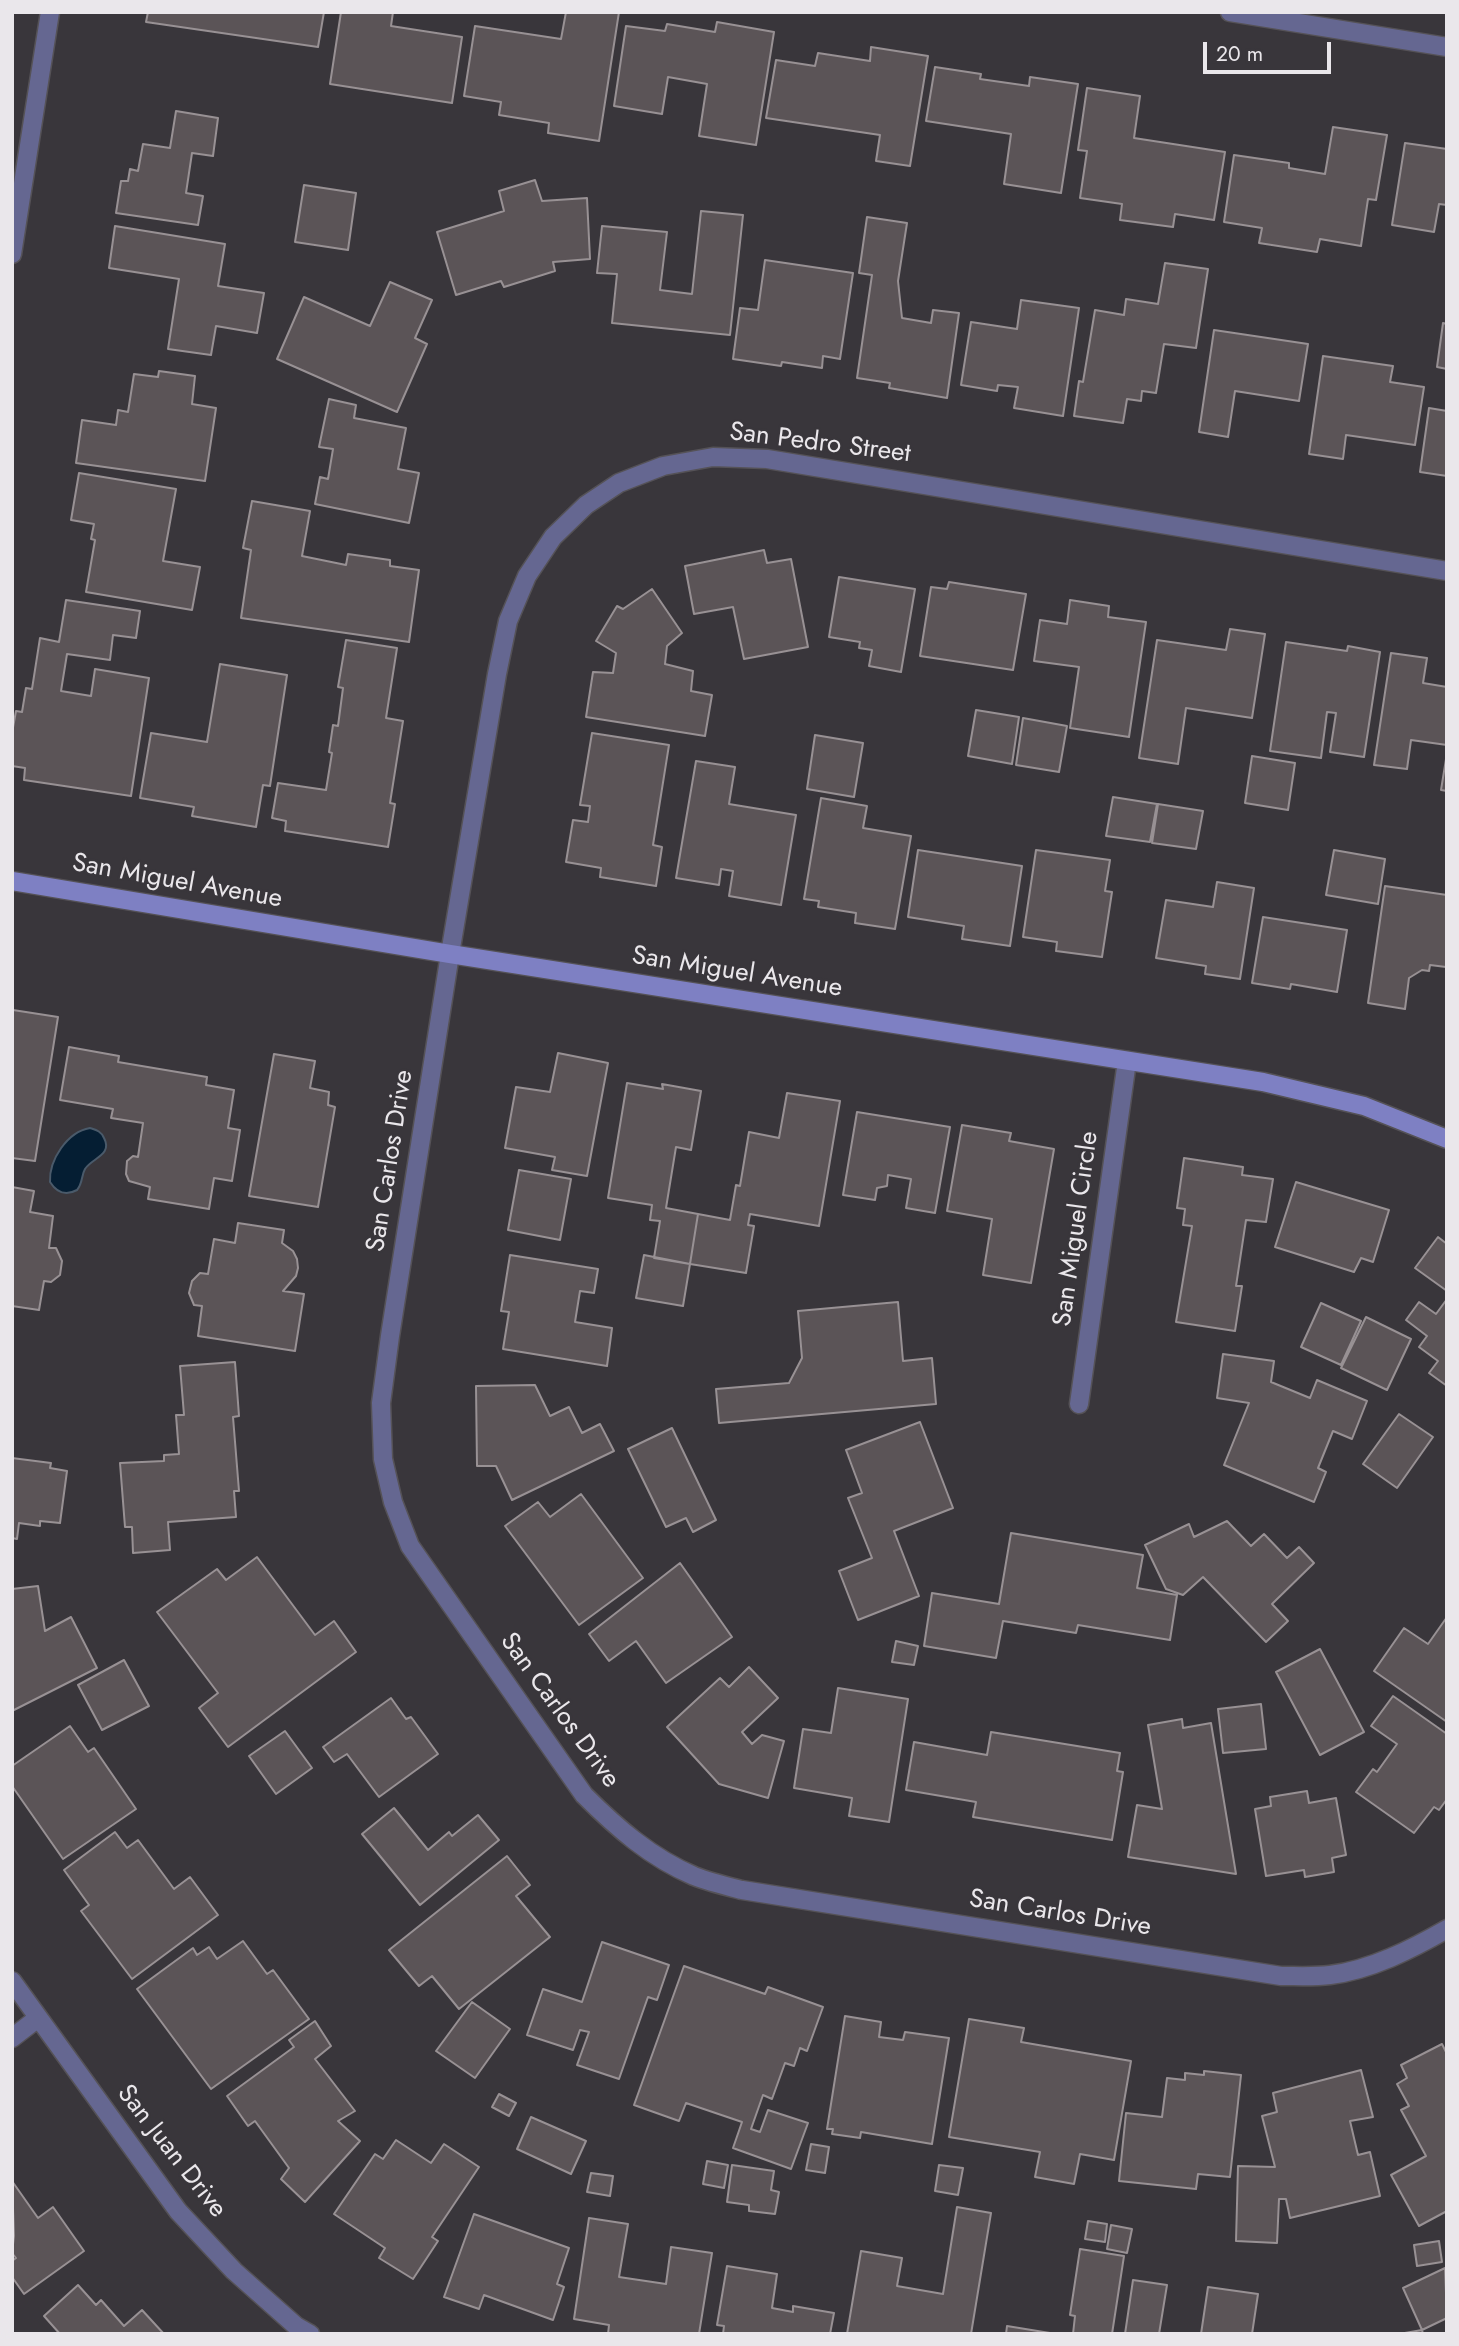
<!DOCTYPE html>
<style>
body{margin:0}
#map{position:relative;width:1459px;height:2346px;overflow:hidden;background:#39363b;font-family:Jost,sans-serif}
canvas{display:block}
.frame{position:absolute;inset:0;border:14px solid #eae7eb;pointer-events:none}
.scale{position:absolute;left:1203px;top:42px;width:128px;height:32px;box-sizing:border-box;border:4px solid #eae7eb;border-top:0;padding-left:9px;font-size:21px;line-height:24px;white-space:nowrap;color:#eae7eb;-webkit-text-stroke:5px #39363b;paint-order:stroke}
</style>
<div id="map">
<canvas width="1459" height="2346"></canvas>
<div class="frame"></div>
<div class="scale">20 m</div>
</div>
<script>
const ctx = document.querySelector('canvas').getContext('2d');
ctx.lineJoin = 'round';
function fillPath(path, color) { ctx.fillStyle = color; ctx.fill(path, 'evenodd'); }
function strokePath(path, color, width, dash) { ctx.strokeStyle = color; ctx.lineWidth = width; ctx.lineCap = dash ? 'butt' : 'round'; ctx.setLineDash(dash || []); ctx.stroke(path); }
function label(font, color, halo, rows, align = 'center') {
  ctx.font = font + ' Jost,sans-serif'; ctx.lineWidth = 5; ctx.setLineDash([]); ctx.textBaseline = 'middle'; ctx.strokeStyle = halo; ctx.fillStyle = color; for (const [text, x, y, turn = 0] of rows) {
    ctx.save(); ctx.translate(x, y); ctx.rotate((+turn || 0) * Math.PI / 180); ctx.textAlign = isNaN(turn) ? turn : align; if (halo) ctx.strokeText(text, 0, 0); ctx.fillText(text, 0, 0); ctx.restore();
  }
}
const water = new Path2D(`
 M 90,1128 C 96,1130 101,1131 104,1138 C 113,1155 92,1158 85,1169 C 81,1176 83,1183 77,1190 C 66,1196 57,1193 50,1182 C 49,1160 67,1132 90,1128 Z`);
fillPath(water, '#051e33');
strokePath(water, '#4a5a6a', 2);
const building = new Path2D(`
 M 148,12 L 324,12 L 318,47 L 146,22 Z
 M 341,12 L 393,12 L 391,26 L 462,37 L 452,103 L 330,84 Z
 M 566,12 L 619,12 L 599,141 L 548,133 L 549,123 L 499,115 L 501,102 L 464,96 L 475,26 L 561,39 Z
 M 717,22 L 774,32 L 756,145 L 699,136 L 707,84 L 668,77 L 662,114 L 614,106 L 626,26 L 665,31 L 667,24 L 715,32 Z
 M 871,47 L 928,56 L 910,166 L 876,161 L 880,135 L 766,118 L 776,60 L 815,66 L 818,53 L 870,61 Z
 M 935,67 L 981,74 L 980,79 L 1029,86 L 1030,77 L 1078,84 L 1061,193 L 1004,184 L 1011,134 L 926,121 Z
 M 1087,88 L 1140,96 L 1134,138 L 1225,152 L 1214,220 L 1175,214 L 1173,227 L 1120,220 L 1122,204 L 1080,198 L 1087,151 L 1078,150 Z
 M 176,111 L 218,118 L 213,156 L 192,153 L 186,193 L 203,196 L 198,225 L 116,213 L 121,181 L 128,181 L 130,169 L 138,171 L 143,144 L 170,148 Z
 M 1333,127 L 1387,135 L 1376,200 L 1368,199 L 1361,246 L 1320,239 L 1317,252 L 1259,243 L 1262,228 L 1224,222 L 1234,155 L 1289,163 L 1289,168 L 1325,174 Z
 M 1405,143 L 1447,149 L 1447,205 L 1439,204 L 1434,232 L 1392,225 Z
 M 535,180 L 542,201 L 587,198 L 590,259 L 553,262 L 555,271 L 504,287 L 501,281 L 456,295 L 437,232 L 504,211 L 499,191 Z
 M 304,185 L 356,193 L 348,250 L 295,242 Z
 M 701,211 L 743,215 L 730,335 L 612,323 L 617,274 L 597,273 L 602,226 L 667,232 L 660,290 L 692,294 Z
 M 867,217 L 907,223 L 898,281 L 902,318 L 931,323 L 933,310 L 959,313 L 947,398 L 889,388 L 890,383 L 857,378 L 872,275 L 859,273 Z
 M 115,226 L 225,244 L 218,286 L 264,293 L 257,333 L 216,326 L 211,355 L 168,349 L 179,279 L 109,268 Z
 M 765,260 L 853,273 L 840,359 L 823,356 L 822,368 L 782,362 L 781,366 L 733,359 L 740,308 L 758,310 Z
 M 1165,263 L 1208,269 L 1196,348 L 1164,344 L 1156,393 L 1142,391 L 1141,401 L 1127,399 L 1123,423 L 1074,416 L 1079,381 L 1083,382 L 1095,310 L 1124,315 L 1126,299 L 1158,304 Z
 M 390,282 L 432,300 L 415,338 L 427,344 L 397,412 L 277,359 L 304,297 L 370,326 Z
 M 1021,300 L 1079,308 L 1063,416 L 1014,408 L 1018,387 L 998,385 L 997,391 L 961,385 L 971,322 L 1017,329 Z
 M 1443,323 L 1447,324 L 1447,369 L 1437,367 Z
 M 1214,330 L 1308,344 L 1299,401 L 1235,391 L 1228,437 L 1199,432 Z
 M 1323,356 L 1393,366 L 1390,382 L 1424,387 L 1415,445 L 1346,435 L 1343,459 L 1309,454 Z
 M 159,371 L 195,376 L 192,404 L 216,408 L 205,481 L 76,463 L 82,420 L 116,425 L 118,410 L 128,412 L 134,374 L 158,377 Z
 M 329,399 L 356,405 L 354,418 L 406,428 L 398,469 L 419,473 L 409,523 L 315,504 L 320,477 L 328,479 L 333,449 L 319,447 Z
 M 1429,408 L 1447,411 L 1447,476 L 1420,472 Z
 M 79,473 L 176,489 L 163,561 L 200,567 L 192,610 L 86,592 L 95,540 L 91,539 L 94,524 L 71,520 Z
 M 252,501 L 310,511 L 302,556 L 346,565 L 348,554 L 390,560 L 390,566 L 419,570 L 409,642 L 241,618 L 251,550 L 243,548 Z
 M 764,550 L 767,563 L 791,559 L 808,647 L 744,659 L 733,607 L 694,614 L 685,566 Z
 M 839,577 L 915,589 L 901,672 L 869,666 L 872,650 L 859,648 L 860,642 L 829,637 Z
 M 949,582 L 1026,594 L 1013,670 L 920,656 L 931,587 L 947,589 Z
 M 652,589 L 682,633 L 667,646 L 665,664 L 693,671 L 691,691 L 712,695 L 705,736 L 586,717 L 593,672 L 613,673 L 616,653 L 596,641 L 617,606 L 623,609 Z
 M 66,600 L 140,611 L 136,638 L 113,635 L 110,660 L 67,654 L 61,691 L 91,696 L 95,669 L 149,678 L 131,796 L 24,780 L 25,768 L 12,766 L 12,733 L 16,711 L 22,712 L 26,688 L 32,689 L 40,638 L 59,642 Z
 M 1070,600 L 1109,606 L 1108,617 L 1146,622 L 1129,737 L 1070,728 L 1079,667 L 1034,661 L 1040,620 L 1067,624 Z
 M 1230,629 L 1265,634 L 1252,718 L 1186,708 L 1178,764 L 1139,758 L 1157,640 L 1226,650 Z
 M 346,640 L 397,648 L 386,718 L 403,721 L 390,803 L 395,804 L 388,847 L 285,831 L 286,821 L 272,818 L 278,783 L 326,790 L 332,753 L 329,752 L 333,725 L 338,726 L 343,688 L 338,687 Z
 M 1286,642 L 1347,651 L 1348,646 L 1380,652 L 1364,757 L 1330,752 L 1336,713 L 1327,712 L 1321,758 L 1270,751 Z
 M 1391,653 L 1427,658 L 1423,683 L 1447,687 L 1447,745 L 1411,740 L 1407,769 L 1374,765 Z
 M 220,664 L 287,675 L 270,786 L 263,785 L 256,827 L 192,816 L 194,807 L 140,798 L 151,733 L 207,742 Z
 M 976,710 L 1019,717 L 1012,764 L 968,756 Z
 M 1023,718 L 1067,726 L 1059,772 L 1016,765 Z
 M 592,733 L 669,745 L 653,845 L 662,847 L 656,886 L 600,877 L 601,868 L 566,862 L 573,820 L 588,822 L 590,806 L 580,805 Z
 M 815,735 L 863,743 L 854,797 L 807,789 Z
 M 1447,753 L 1447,791 L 1441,790 Z
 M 1252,756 L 1295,763 L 1288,810 L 1245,803 Z
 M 696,761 L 735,767 L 729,804 L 796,815 L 781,905 L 729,896 L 733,871 L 721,869 L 719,885 L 676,878 Z
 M 1113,797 L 1157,804 L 1150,842 L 1106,836 Z
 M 821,798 L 867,806 L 863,828 L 911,836 L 895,929 L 855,923 L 856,913 L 818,907 L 819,901 L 804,899 Z
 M 1158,804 L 1203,811 L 1196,849 L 1152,843 Z
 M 918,850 L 1022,866 L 1010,946 L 962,939 L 964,926 L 908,917 Z
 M 1036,850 L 1110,860 L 1105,891 L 1112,892 L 1102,957 L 1056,951 L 1057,942 L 1023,937 Z
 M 1334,850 L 1385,859 L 1378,904 L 1326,895 Z
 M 1217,882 L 1254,888 L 1240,979 L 1205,974 L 1206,966 L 1156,958 L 1166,900 L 1213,907 Z
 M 1385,886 L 1447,895 L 1446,967 L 1430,965 L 1429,971 L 1422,970 L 1409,978 L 1405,1009 L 1368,1003 Z
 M 1263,917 L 1347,930 L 1337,992 L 1291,984 L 1290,989 L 1252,983 Z
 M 13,1010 L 58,1017 L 35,1161 L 12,1158 Z
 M 69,1047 L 119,1056 L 118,1062 L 207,1077 L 206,1085 L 234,1090 L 228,1128 L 240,1130 L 232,1181 L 214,1178 L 209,1209 L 148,1199 L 150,1187 L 129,1181 L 126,1174 L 127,1161 L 133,1156 L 138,1157 L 143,1123 L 111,1118 L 113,1109 L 60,1100 Z
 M 558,1053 L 608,1063 L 587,1176 L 552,1170 L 555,1157 L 505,1148 L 516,1087 L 550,1092 Z
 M 274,1054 L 315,1061 L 310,1088 L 329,1092 L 328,1105 L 335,1107 L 318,1207 L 249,1196 Z
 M 627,1083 L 663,1089 L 662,1084 L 701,1091 L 691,1150 L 676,1147 L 666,1208 L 698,1214 L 690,1264 L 654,1258 L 660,1221 L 650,1220 L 652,1205 L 608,1198 Z
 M 787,1093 L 840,1101 L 819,1226 L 750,1214 L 748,1225 L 754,1226 L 746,1273 L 690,1264 L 698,1214 L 730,1220 L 736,1185 L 740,1186 L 749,1132 L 779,1138 Z
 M 857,1112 L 950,1127 L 935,1213 L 906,1208 L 911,1179 L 888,1175 L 887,1186 L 877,1188 L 875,1200 L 843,1195 Z
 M 962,1125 L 1011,1133 L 1009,1141 L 1054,1149 L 1031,1283 L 983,1275 L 992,1219 L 947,1211 Z
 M 1184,1158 L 1243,1167 L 1242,1175 L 1273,1179 L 1266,1222 L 1246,1220 L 1236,1286 L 1242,1286 L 1235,1331 L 1176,1322 L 1192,1226 L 1183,1225 L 1185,1209 L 1177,1208 Z
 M 519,1170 L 571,1179 L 560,1240 L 508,1230 Z
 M 1296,1182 L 1389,1210 L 1373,1262 L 1361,1258 L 1354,1272 L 1275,1247 Z
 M 12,1187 L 34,1191 L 30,1212 L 53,1216 L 49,1248 L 56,1248 L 62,1261 L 60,1275 L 51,1282 L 44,1281 L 39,1310 L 12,1306 Z
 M 238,1223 L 284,1230 L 282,1243 L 293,1251 L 297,1259 L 298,1268 L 296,1276 L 283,1291 L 304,1294 L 295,1351 L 198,1336 L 202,1306 L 194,1305 L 189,1293 L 192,1281 L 200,1273 L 208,1274 L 214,1239 L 235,1243 Z
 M 1438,1237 L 1447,1244 L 1447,1291 L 1415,1268 Z
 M 510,1255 L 598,1269 L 594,1293 L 580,1291 L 575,1322 L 612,1328 L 607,1366 L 503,1349 L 509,1312 L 501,1311 Z
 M 644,1255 L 690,1264 L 683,1306 L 636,1298 Z
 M 1447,1299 L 1447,1386 L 1429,1373 L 1438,1361 L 1419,1347 L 1427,1336 L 1406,1320 L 1419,1302 L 1436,1314 Z
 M 898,1302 L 903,1361 L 932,1358 L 936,1404 L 719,1423 L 716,1389 L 789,1383 L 802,1358 L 798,1311 Z
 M 1321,1303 L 1361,1321 L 1341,1365 L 1301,1347 Z
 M 1366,1317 L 1411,1339 L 1387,1390 L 1341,1368 Z
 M 1223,1354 L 1274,1361 L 1271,1382 L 1310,1398 L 1317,1380 L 1367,1401 L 1352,1439 L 1333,1431 L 1318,1468 L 1326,1472 L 1314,1502 L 1224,1465 L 1249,1403 L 1217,1398 Z
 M 235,1362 L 239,1416 L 233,1417 L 239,1491 L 234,1491 L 236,1517 L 168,1522 L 170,1550 L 133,1553 L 132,1527 L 125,1527 L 120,1463 L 164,1461 L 164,1455 L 179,1454 L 176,1415 L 184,1415 L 180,1366 Z
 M 535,1385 L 550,1416 L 569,1407 L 582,1433 L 600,1424 L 614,1451 L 512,1500 L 496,1466 L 477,1466 L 476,1386 Z
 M 1399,1414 L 1433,1437 L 1397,1488 L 1363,1464 Z
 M 920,1422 L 953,1508 L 894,1531 L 919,1596 L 858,1620 L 839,1571 L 872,1558 L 848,1498 L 862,1493 L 846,1450 Z
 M 672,1428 L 716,1520 L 693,1532 L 686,1518 L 666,1527 L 628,1449 Z
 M 12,1458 L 51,1463 L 50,1468 L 67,1471 L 60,1523 L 40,1521 L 40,1526 L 19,1523 L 17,1539 L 12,1538 Z
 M 581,1494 L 643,1578 L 579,1625 L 505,1526 L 538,1502 L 550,1517 Z
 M 1227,1521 L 1251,1546 L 1264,1534 L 1287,1558 L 1299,1547 L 1314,1563 L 1272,1604 L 1288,1621 L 1266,1642 L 1203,1577 L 1183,1595 L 1166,1589 L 1145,1545 L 1189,1524 L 1194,1537 Z
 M 1011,1533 L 1143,1555 L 1137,1588 L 1177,1595 L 1170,1640 L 1078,1625 L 1076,1633 L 1003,1621 L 996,1658 L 924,1646 L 932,1593 L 999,1604 Z
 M 257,1557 L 315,1635 L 334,1621 L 356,1652 L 228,1747 L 199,1708 L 218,1693 L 157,1612 L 217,1569 L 226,1580 Z
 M 680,1563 L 732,1637 L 666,1683 L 636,1641 L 609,1661 L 589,1634 Z
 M 38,1586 L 45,1631 L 71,1617 L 97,1668 L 12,1711 L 12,1589 Z
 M 1447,1617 L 1447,1722 L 1374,1671 L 1404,1628 L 1428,1644 Z
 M 896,1641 L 918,1646 L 914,1665 L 892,1662 Z
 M 1320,1649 L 1364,1732 L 1320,1755 L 1276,1672 Z
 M 124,1660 L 149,1706 L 102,1730 L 78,1685 Z
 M 749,1667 L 778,1698 L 742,1732 L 752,1744 L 762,1735 L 784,1741 L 768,1798 L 719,1784 L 667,1727 L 720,1678 L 729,1687 Z
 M 838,1688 L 908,1699 L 889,1822 L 849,1816 L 852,1798 L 794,1788 L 803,1729 L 831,1733 Z
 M 1393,1696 L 1447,1734 L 1447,1799 L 1439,1810 L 1434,1807 L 1414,1833 L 1356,1792 L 1373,1769 L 1377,1772 L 1397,1744 L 1371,1726 Z
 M 391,1698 L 406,1719 L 411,1717 L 438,1754 L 379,1797 L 347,1754 L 334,1762 L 323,1747 Z
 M 1261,1704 L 1266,1749 L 1223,1753 L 1218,1709 Z
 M 1182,1719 L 1183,1728 L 1211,1723 L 1236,1874 L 1128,1857 L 1137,1805 L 1162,1809 L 1148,1725 Z
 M 70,1726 L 88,1752 L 94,1748 L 136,1809 L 63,1859 L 12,1786 L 12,1766 Z
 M 285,1731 L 312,1768 L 276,1794 L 249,1756 Z
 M 991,1732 L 1120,1753 L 1117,1771 L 1123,1772 L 1112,1840 L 973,1817 L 976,1802 L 906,1790 L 914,1742 L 987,1755 Z
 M 1307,1791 L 1309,1803 L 1336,1798 L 1346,1855 L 1332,1858 L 1334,1872 L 1305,1877 L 1304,1870 L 1266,1876 L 1255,1809 L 1271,1806 L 1270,1797 Z
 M 394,1808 L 428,1850 L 449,1832 L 452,1836 L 478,1815 L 499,1840 L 420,1905 L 362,1834 Z
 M 115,1832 L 127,1848 L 138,1840 L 174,1889 L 190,1877 L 218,1915 L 132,1979 L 81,1911 L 89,1905 L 64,1870 Z
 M 507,1856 L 530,1885 L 516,1896 L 550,1937 L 459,2009 L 432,1976 L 419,1986 L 389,1950 Z
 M 243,1941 L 267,1974 L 273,1970 L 309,2019 L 211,2089 L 137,1989 L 193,1948 L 197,1955 L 209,1947 L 217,1959 Z
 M 602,1942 L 669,1965 L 657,2000 L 648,1997 L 619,2079 L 577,2065 L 589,2032 L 580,2030 L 573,2050 L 527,2035 L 543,1989 L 582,2002 Z
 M 684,1966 L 765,1994 L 768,1987 L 823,2007 L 807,2051 L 800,2048 L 794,2066 L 785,2063 L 772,2099 L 763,2095 L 751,2129 L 760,2132 L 768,2110 L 808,2123 L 791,2169 L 733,2148 L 742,2122 L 686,2103 L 679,2121 L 634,2105 Z
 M 472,2002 L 510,2029 L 475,2078 L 436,2051 Z
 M 845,2016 L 881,2022 L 879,2037 L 903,2040 L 905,2032 L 949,2038 L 932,2144 L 861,2132 L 860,2138 L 832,2134 L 833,2129 L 827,2129 Z
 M 969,2019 L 1024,2028 L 1021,2042 L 1131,2061 L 1114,2160 L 1080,2154 L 1074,2184 L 1035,2177 L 1040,2152 L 949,2137 Z
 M 315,2021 L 331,2046 L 315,2059 L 355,2111 L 338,2121 L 360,2141 L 305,2202 L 281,2179 L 289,2168 L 255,2121 L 248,2126 L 227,2096 L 294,2047 L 289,2040 Z
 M 1442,2044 L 1447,2054 L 1447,2211 L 1419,2226 L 1391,2175 L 1426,2156 L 1401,2110 L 1409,2106 L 1397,2084 L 1407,2078 L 1401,2065 Z
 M 1361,2070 L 1373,2117 L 1350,2121 L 1358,2155 L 1370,2152 L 1380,2196 L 1290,2218 L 1286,2199 L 1279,2199 L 1277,2243 L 1236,2241 L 1238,2166 L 1275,2167 L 1262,2116 L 1277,2112 L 1273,2093 Z
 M 1204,2071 L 1241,2075 L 1230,2177 L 1198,2174 L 1196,2189 L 1119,2181 L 1126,2113 L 1162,2117 L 1167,2078 L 1185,2080 L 1185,2073 L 1204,2075 Z
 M 499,2094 L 516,2103 L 509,2116 L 492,2107 Z
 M 531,2117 L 586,2141 L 571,2174 L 517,2149 Z
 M 396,2140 L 431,2163 L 444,2144 L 479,2167 L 432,2237 L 438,2241 L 413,2279 L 379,2258 L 385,2248 L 334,2214 L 375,2154 L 383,2159 Z
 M 811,2144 L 829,2147 L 825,2173 L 806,2170 Z
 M 707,2161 L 728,2165 L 724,2188 L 703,2184 Z
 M 732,2165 L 774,2171 L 771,2190 L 779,2192 L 775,2214 L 749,2211 L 749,2205 L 727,2202 Z
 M 939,2165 L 963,2168 L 958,2195 L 935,2191 Z
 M 591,2173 L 613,2176 L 610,2196 L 587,2192 Z
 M 12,2181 L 38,2218 L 53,2207 L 84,2251 L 24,2294 L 12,2277 L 12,2261 L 16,2258 L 12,2253 L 14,2236 Z
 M 957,2207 L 991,2213 L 971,2334 L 847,2334 L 861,2251 L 902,2258 L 897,2286 L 943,2294 Z
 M 474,2214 L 569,2248 L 557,2284 L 564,2287 L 553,2320 L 484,2295 L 479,2309 L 444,2297 Z
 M 589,2218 L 628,2224 L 619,2277 L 666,2284 L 671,2247 L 712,2253 L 699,2334 L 608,2334 L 609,2325 L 574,2319 Z
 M 1088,2221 L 1107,2224 L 1105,2242 L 1085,2239 Z
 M 1111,2225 L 1132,2229 L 1127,2253 L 1107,2249 Z
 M 1439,2241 L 1442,2262 L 1417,2266 L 1414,2245 Z
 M 1080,2249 L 1124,2256 L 1112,2334 L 1073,2334 L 1075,2316 L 1070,2315 Z
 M 727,2266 L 777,2274 L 772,2308 L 793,2312 L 793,2306 L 834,2313 L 830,2334 L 723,2334 L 724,2326 L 717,2325 Z
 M 1445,2268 L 1447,2318 L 1422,2330 L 1403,2288 Z
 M 1133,2280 L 1167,2285 L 1159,2334 L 1125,2334 Z
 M 78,2285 L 96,2305 L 101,2300 L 124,2326 L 142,2310 L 164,2334 L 60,2334 L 44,2316 Z
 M 1208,2287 L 1258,2294 L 1252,2334 L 1201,2334 Z
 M 1007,2326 L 1056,2334 L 1006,2334 Z
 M 1422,2330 L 1423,2334 L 1399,2334 Z`);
fillPath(building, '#5b5457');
strokePath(building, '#989194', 2);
const street = new Path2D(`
 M 1230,12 L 1447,47
 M 12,254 L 50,12
 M 1447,571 L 767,459 L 713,457 L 663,466 L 619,483 L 586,505 L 553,537 L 527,576 L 508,621 L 497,674 L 450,954 L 390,1336 L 381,1403 L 383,1459 L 393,1502 L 410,1546 L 584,1795 C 617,1828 650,1857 694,1876 C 709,1882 726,1886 742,1890 L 1281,1976 C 1297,1976 1314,1977 1330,1975 C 1371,1970 1412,1949 1447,1929
 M 1079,1404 L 1127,1061
 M 12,1981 L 178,2211 L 234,2271 L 296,2326 L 310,2334
 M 12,2038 L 38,2018`);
const secondary = new Path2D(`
 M 12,881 L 450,954 L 1263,1082 L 1364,1106 L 1447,1139`);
strokePath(street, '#555257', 21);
strokePath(secondary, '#555257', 21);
strokePath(street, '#656791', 18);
strokePath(secondary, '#7e80c3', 18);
label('26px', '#eae7eb', '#39363b', [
 ["San Pedro Street",820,444,7],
 ["San Miguel Avenue",177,882,10],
 ["San Miguel Avenue",737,973,9],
 ["San Carlos Drive",391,1161,-81],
 ["San Miguel Circle",1077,1229,-82],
 ["San Carlos Drive",559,1711,54],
 ["San Carlos Drive",1060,1914,9],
 ["San Juan Drive",171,2152,52]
]);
</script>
